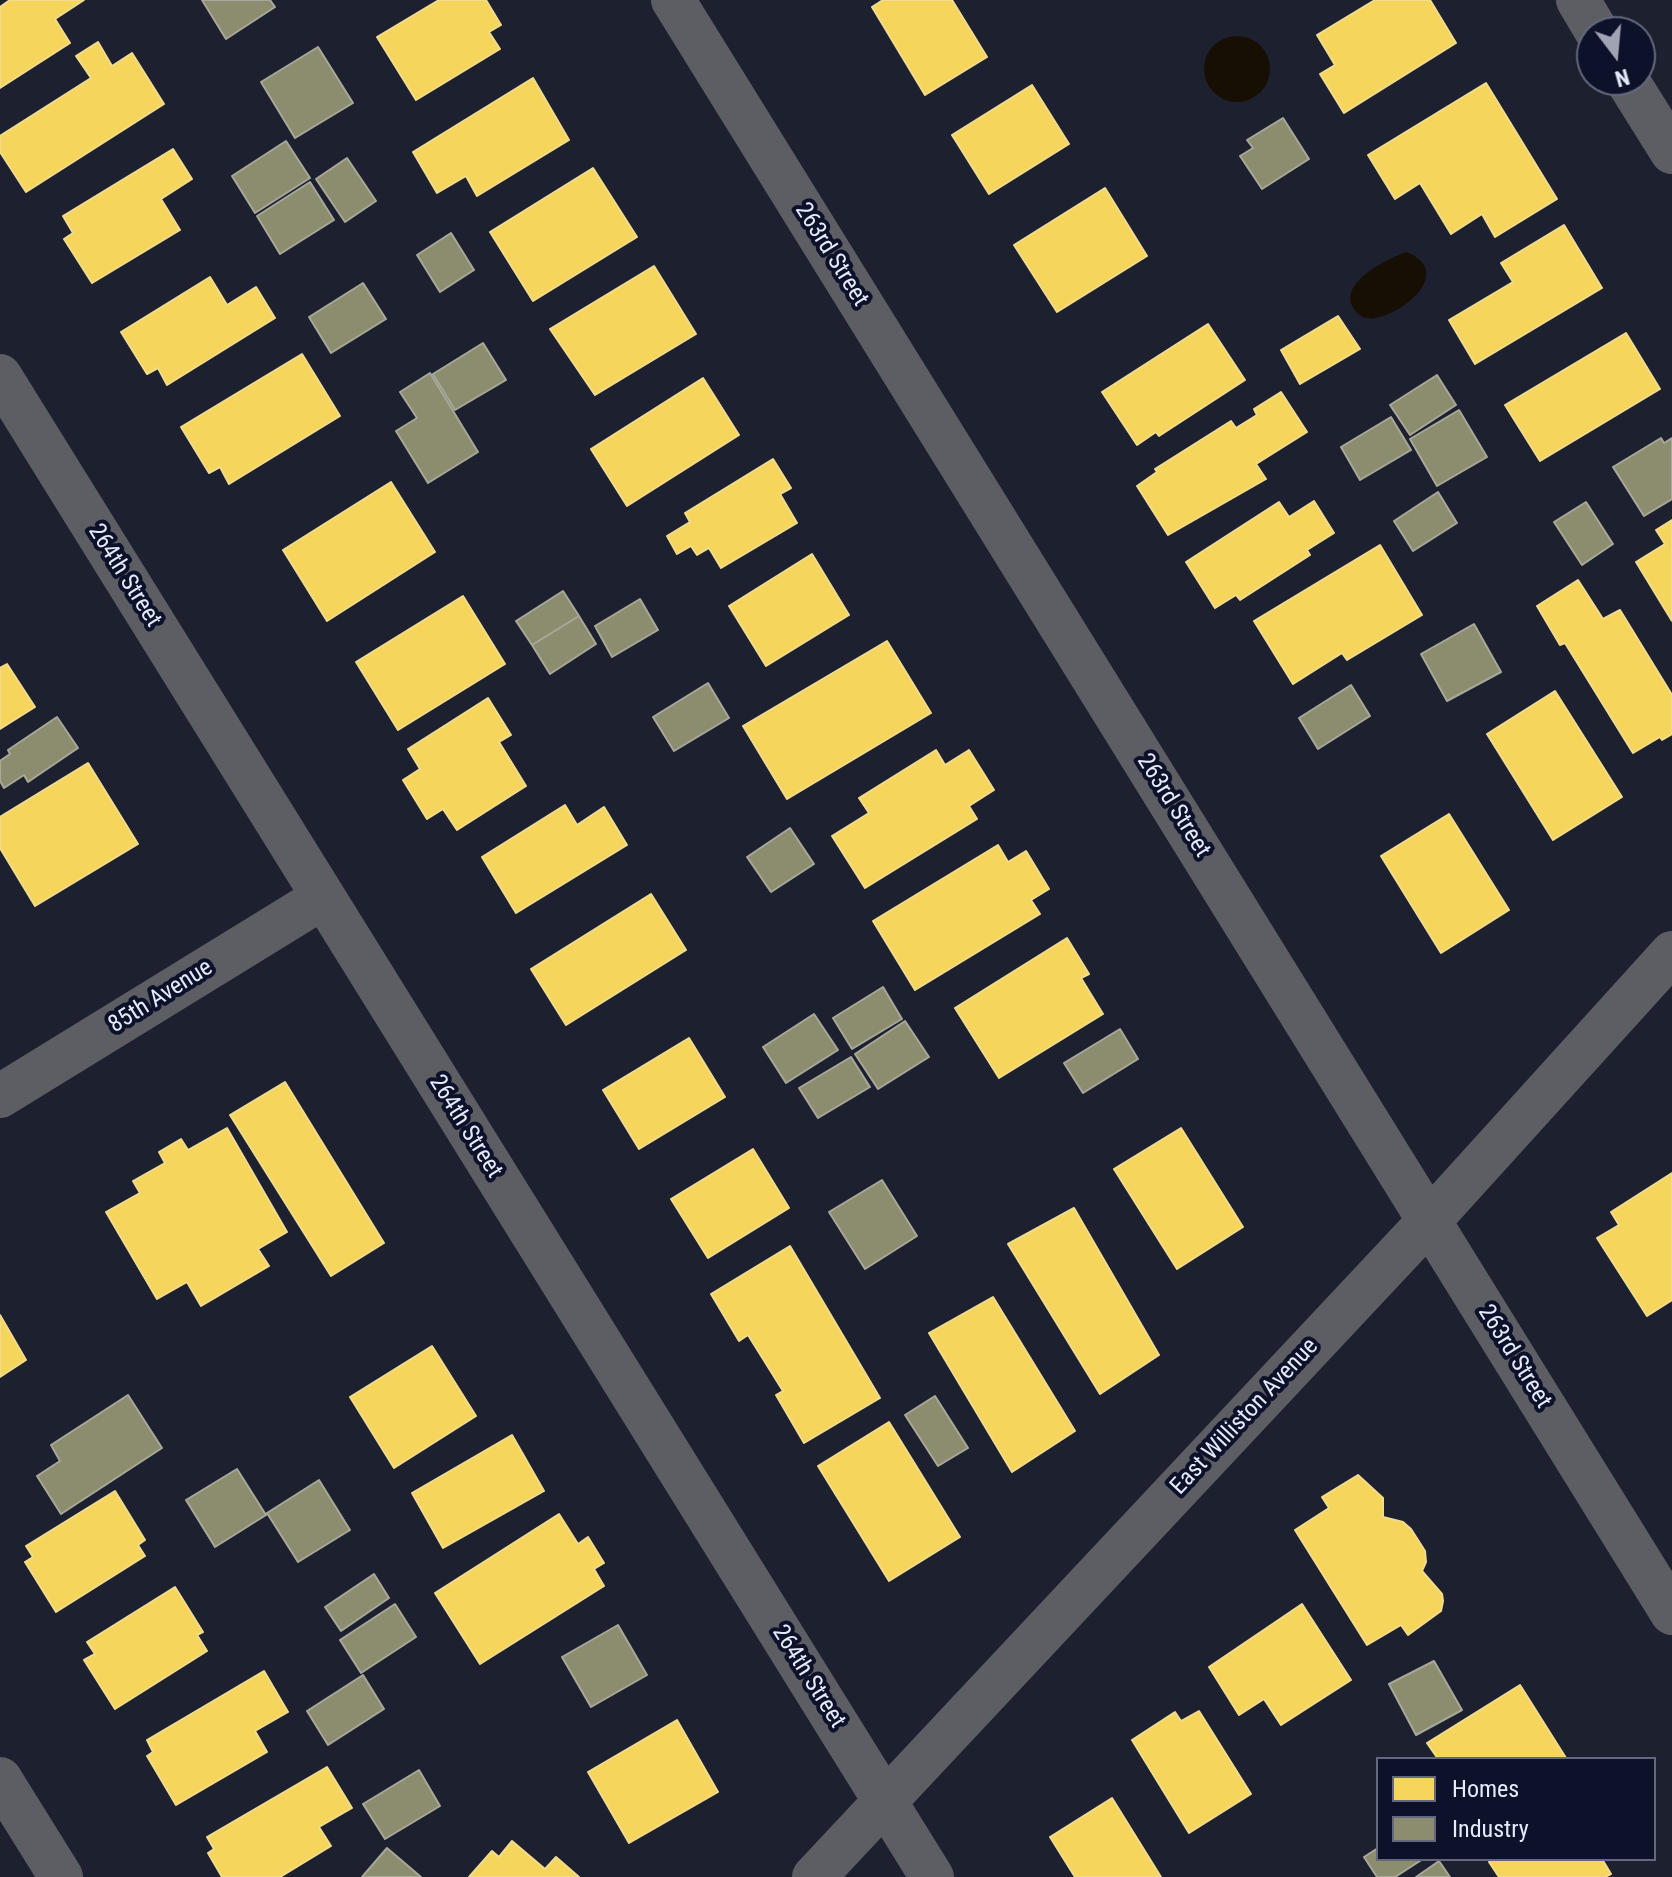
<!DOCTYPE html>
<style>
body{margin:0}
#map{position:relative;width:1672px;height:1877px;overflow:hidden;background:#1d202e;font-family:"Roboto Condensed",sans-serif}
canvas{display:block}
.legend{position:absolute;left:1376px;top:1757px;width:280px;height:104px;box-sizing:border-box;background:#0d122a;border:2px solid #63687e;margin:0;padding:10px 14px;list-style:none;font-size:24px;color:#e5eafc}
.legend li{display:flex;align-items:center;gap:16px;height:40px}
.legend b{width:40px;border:2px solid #63687e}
.north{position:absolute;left:1576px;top:16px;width:80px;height:80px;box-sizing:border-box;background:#0d122a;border:2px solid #63687e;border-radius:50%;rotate:164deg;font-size:22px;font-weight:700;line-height:32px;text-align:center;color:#e5eafc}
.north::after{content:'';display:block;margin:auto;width:28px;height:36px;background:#9fa3b4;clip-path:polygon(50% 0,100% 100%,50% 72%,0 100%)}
</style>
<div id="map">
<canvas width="1672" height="1877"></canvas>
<ul class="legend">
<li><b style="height:22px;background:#f6d55c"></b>Homes</li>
<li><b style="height:22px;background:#8c8c6e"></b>Industry</li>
</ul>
<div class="north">N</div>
</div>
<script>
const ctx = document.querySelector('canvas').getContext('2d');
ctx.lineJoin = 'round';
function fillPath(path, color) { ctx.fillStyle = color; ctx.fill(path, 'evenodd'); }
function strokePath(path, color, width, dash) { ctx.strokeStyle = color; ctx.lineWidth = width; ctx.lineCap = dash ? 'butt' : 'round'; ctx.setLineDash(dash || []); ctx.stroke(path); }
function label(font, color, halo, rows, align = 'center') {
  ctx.font = font + ' "Roboto Condensed",sans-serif'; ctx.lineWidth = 8; ctx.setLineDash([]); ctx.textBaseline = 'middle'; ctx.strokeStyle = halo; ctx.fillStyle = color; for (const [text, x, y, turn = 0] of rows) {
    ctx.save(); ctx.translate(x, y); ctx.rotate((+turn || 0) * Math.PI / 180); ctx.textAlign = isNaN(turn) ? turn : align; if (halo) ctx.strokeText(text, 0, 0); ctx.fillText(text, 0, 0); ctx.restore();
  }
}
fillPath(new Path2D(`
 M1204 69a33 33 0 1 1 66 0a33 33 0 1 1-66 0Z
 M 1406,252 C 1455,271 1404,314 1375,318 C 1366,320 1359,316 1354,309 C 1337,283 1387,259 1406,252 Z`), '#180f04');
const homes = new Path2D(`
 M 10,0 L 84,0 L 55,19 L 70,43 L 0,88 L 0,7 Z
 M 439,0 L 486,0 L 501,25 L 489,32 L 500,49 L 416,100 L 377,37 Z
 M 883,0 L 952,0 L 987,57 L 925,95 L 872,7 Z
 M 1375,0 L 1430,0 L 1456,43 L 1344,113 L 1320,74 L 1335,65 L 1317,35 Z
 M 98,42 L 112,66 L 132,53 L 164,104 L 26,192 L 0,152 L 0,136 L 91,78 L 76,56 Z
 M 533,78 L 569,140 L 477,196 L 466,176 L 437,193 L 413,152 Z
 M 1486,83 L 1557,199 L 1495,237 L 1482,214 L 1451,234 L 1420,183 L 1395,199 L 1368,155 Z
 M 1032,85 L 1069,144 L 989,194 L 952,135 Z
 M 173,149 L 192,179 L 161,199 L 180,230 L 92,283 L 64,239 L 73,233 L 63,216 Z
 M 593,168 L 637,237 L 533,301 L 490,232 Z
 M 1105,188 L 1147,256 L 1057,312 L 1014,245 Z
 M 1564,225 L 1602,288 L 1475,364 L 1449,320 L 1513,282 L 1501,263 Z
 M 654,266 L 696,334 L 595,395 L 550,329 Z
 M 210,277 L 227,305 L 256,287 L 275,318 L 167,385 L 158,368 L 147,374 L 121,332 Z
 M 1338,316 L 1360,349 L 1300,384 L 1281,350 Z
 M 1208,324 L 1245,380 L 1159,436 L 1156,432 L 1137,445 L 1102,392 Z
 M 1626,333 L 1660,389 L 1540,461 L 1505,405 Z
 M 302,354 L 340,416 L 229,484 L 220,467 L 209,473 L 181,427 Z
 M 703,378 L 739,435 L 627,506 L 591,449 Z
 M 1281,392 L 1307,432 L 1256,464 L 1266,479 L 1168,535 L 1137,486 L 1157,472 L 1155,469 L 1231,421 L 1236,428 L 1257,415 L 1254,409 Z
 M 773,459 L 791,488 L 780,494 L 797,523 L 721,568 L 709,548 L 697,555 L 691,546 L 677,554 L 667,536 L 690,522 L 685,513 Z
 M 391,482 L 435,552 L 327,621 L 283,550 Z
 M 1314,501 L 1334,533 L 1307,550 L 1310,555 L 1240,600 L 1236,595 L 1215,608 L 1186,562 L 1279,502 L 1289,517 Z
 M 1672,520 L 1672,621 L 1636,562 L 1665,544 L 1656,530 Z
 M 1380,545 L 1422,615 L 1347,660 L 1342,653 L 1293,684 L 1254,621 Z
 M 812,554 L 849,615 L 766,666 L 729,606 Z
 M 1578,580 L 1603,619 L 1620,610 L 1672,695 L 1672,734 L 1662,740 L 1660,737 L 1633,753 L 1565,643 L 1560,645 L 1537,606 Z
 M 463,596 L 505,664 L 398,730 L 356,662 Z
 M 887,641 L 931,713 L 787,799 L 743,726 Z
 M 7,664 L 35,707 L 0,729 L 0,668 Z
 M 1555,691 L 1622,797 L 1553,840 L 1487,734 Z
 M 488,698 L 511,735 L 499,742 L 526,786 L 457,830 L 443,809 L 427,819 L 403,780 L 420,769 L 408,749 Z
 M 936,750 L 945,765 L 969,750 L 994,790 L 969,806 L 977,819 L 865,888 L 832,836 L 869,813 L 859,798 Z
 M 88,763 L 138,844 L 35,906 L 0,848 L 0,817 Z
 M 565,805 L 577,825 L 604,807 L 627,845 L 516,913 L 482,857 Z
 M 1449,814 L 1509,910 L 1441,953 L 1381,856 Z
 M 998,845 L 1008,862 L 1026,851 L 1049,889 L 1031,900 L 1040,914 L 915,990 L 873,921 Z
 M 651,894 L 686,950 L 566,1025 L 531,969 Z
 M 1067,938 L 1089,974 L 1081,978 L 1103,1014 L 999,1078 L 955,1008 Z
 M 689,1038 L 725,1097 L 639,1149 L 603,1090 Z
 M 285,1082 L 384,1243 L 331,1276 L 230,1115 Z
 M 227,1128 L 287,1232 L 258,1249 L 269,1266 L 201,1306 L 187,1282 L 157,1299 L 106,1212 L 140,1193 L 133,1181 L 165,1163 L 159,1152 L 181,1139 L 188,1150 Z
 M 1181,1128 L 1243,1227 L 1177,1269 L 1114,1169 Z
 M 753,1149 L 789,1208 L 708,1258 L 671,1199 Z
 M 1672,1173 L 1672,1300 L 1647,1316 L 1597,1238 L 1619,1225 L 1611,1212 Z
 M 1074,1208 L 1159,1355 L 1100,1394 L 1008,1244 Z
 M 790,1246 L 880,1398 L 804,1443 L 776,1395 L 783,1391 L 748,1335 L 739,1341 L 711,1294 Z
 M 993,1297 L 1075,1431 L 1012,1472 L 929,1333 Z
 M 0,1315 L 26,1360 L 0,1377 Z
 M 432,1346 L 476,1416 L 394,1468 L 350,1397 Z
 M 889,1422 L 960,1537 L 889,1581 L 818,1466 Z
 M 512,1435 L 544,1491 L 443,1548 L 412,1493 Z
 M 1358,1475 L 1383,1498 L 1383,1517 L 1403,1522 L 1411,1529 L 1425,1551 L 1426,1562 L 1422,1571 L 1442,1594 L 1443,1601 L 1441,1611 L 1408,1635 L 1401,1625 L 1367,1645 L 1295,1530 L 1329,1508 L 1322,1497 Z
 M 115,1491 L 145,1540 L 138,1545 L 145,1556 L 56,1612 L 25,1562 L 33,1557 L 26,1546 Z
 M 559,1514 L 578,1544 L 588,1537 L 604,1563 L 594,1569 L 604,1586 L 480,1664 L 435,1593 Z
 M 175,1587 L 203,1632 L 197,1635 L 207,1651 L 115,1709 L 84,1660 L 95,1654 L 87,1642 Z
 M 1302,1604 L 1351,1680 L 1281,1725 L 1264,1699 L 1239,1715 L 1209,1667 Z
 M 264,1671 L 288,1712 L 255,1731 L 267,1752 L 176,1805 L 147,1756 L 153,1752 L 147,1740 Z
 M 1520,1685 L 1566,1758 L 1438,1759 L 1427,1743 Z
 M 1199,1711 L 1251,1794 L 1189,1833 L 1132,1740 L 1175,1712 L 1181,1721 Z
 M 677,1720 L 718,1792 L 629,1843 L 588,1772 Z
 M 327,1767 L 352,1808 L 319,1827 L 331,1846 L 280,1877 L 222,1877 L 208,1853 L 214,1849 L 207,1837 Z
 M 1112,1798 L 1161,1877 L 1075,1877 L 1050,1837 Z
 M 512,1841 L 545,1869 L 556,1857 L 579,1877 L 469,1877 L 492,1851 L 499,1857 Z
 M 1494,1859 L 1602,1859 L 1611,1874 L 1605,1877 L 1499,1877 L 1489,1862 Z`);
fillPath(homes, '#f6d55c');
strokePath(homes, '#f1db8c', 2);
const industry = new Path2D(`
 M 202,0 L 270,0 L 275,7 L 226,39 Z
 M 318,47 L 353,103 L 295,138 L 261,82 Z
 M 1283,118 L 1309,159 L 1262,189 L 1240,156 L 1253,148 L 1247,140 Z
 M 286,141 L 310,178 L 255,213 L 232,176 Z
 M 347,158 L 376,201 L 345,222 L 316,179 Z
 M 310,182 L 334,220 L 280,254 L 257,216 Z
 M 451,233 L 474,270 L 440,292 L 417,255 Z
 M 363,283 L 386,319 L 331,353 L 309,317 Z
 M 483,343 L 506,380 L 455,410 L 433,374 Z
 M 430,373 L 478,452 L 428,483 L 396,431 L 417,418 L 400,392 Z
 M 1437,375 L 1456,405 L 1410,435 L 1390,405 Z
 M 1459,410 L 1487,457 L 1437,486 L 1410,439 Z
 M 1391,417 L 1411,450 L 1360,480 L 1341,447 Z
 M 1661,438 L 1664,443 L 1672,438 L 1672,499 L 1644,516 L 1613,467 Z
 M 1438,492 L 1457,523 L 1413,551 L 1394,521 Z
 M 1586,502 L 1613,544 L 1582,565 L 1554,522 Z
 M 563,591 L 579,616 L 532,645 L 516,621 Z
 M 640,599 L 658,630 L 612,657 L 595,626 Z
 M 579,616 L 596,644 L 550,674 L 532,645 Z
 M 1474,624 L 1501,672 L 1447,701 L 1421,654 Z
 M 708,683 L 729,718 L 674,751 L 653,717 Z
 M 1351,685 L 1370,716 L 1318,749 L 1299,718 Z
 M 57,717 L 78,748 L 28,782 L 24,775 L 4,788 L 0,781 L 0,761 L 10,754 L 8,750 Z
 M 790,828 L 814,864 L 771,892 L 747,857 Z
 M 883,987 L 902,1019 L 852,1049 L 833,1018 Z
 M 814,1014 L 838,1050 L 786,1083 L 763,1047 Z
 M 905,1021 L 929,1057 L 878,1089 L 855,1054 Z
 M 1120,1029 L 1138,1059 L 1083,1093 L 1064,1063 Z
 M 851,1057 L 870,1087 L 818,1118 L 799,1088 Z
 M 882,1180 L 917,1236 L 865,1269 L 829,1212 Z
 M 128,1395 L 162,1448 L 61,1514 L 37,1476 L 60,1461 L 51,1445 Z
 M 935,1396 L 968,1448 L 938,1466 L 905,1415 Z
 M 237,1469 L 266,1515 L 215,1547 L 186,1500 Z
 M 319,1480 L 350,1530 L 298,1562 L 267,1513 Z
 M 374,1574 L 389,1598 L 341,1631 L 325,1607 Z
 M 395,1604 L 416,1637 L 361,1673 L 340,1640 Z
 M 618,1625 L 647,1675 L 591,1707 L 562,1657 Z
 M 1434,1661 L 1462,1710 L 1416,1735 L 1389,1684 Z
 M 363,1675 L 384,1709 L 328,1745 L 307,1711 Z
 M 419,1770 L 440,1806 L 385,1839 L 363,1804 Z
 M 387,1848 L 421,1877 L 362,1877 Z
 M 1378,1848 L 1378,1859 L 1423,1859 L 1395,1877 L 1377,1877 L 1364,1857 Z
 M 1439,1861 L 1450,1877 L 1416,1877 Z`);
fillPath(industry, '#8c8c6e');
strokePath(industry, '#a7a899', 2);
strokePath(new Path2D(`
 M 673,0 L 1672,1613
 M 1578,0 L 1597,32
 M 1627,80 L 1672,152
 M 0,376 L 932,1877
 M 0,1096 L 322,898
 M 0,1779 L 61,1877
 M 814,1877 L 1430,1220 L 1672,953`), '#5d5e64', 44);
label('24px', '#e5eafc', '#0d122a', [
 ["263rd Street",831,255,58],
 ["264th Street",124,576,58],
 ["263rd Street",1173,806,58],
 ["85th Avenue",161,997,-32],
 ["264th Street",465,1127,58],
 ["263rd Street",1514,1357,58],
 ["East Williston Avenue",1245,1417,-47],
 ["264th Street",808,1677,58]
]);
</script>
